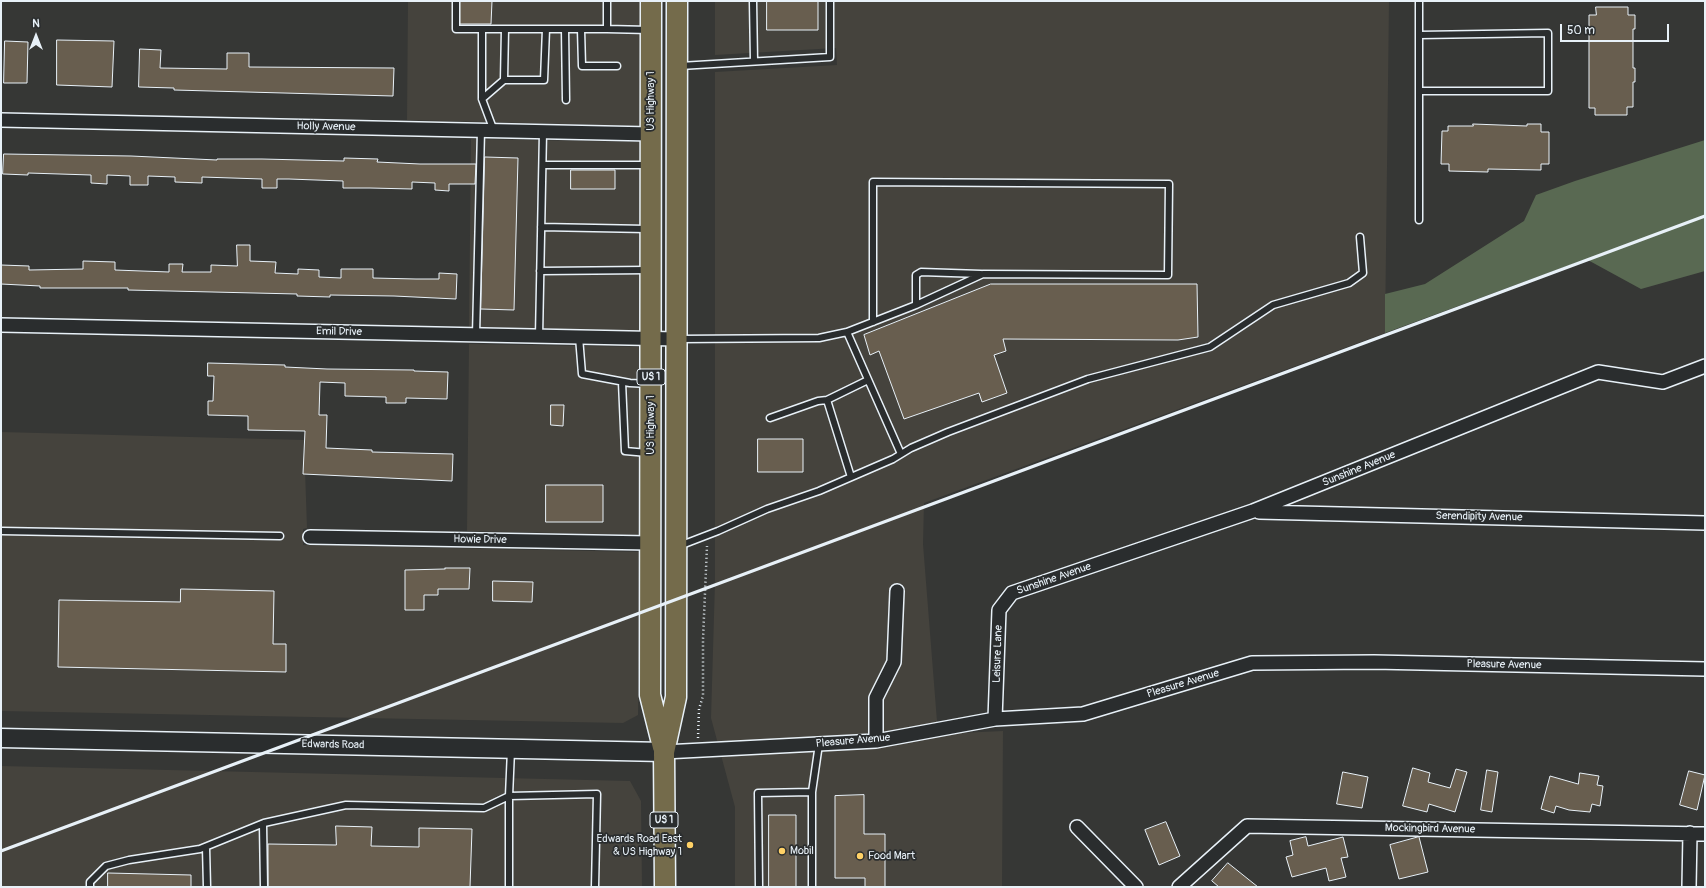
<!DOCTYPE html>
<style>
body{margin:0}
#map{position:relative;width:1706px;height:888px;overflow:hidden;background:#363735;font-family:Pangolin,sans-serif}
canvas{display:block}
.frame{position:absolute;inset:0;border:2px solid #e8f1f8;pointer-events:none}
.north{position:absolute;left:16px;top:16px;width:40px;height:40px;-webkit-text-stroke:3px #2a2d2e;paint-order:stroke;rotate:0deg;font-size:11px;font-weight:700;line-height:16px;text-align:center;color:#e8f1f8}
.north::after{content:'';display:block;margin:auto;width:14px;height:18px;background:#e8f1f8;clip-path:polygon(50% 0,100% 100%,50% 72%,0 100%)}
.scale{position:absolute;left:1560px;top:24px;width:109px;height:18px;box-sizing:border-box;border:2px solid #e8f1f8;border-top:0;padding-left:5px;font-size:12px;line-height:14px;white-space:nowrap;color:#e8f1f8;-webkit-text-stroke:3px #2a2d2e;paint-order:stroke}
</style>
<div id="map">
<canvas width="1706" height="888"></canvas>
<div class="frame"></div>
<div class="north">N</div>
<div class="scale">50 m</div>
</div>
<script>
const ctx = document.querySelector('canvas').getContext('2d');
ctx.lineJoin = 'round';
function fillPath(path, color) { ctx.fillStyle = color; ctx.fill(path, 'evenodd'); }
function strokePath(path, color, width, dash) { ctx.strokeStyle = color; ctx.lineWidth = width; ctx.lineCap = dash ? 'butt' : 'round'; ctx.setLineDash(dash || []); ctx.stroke(path); }
function label(font, color, halo, rows, align = 'center') {
  ctx.font = font + ' Pangolin,sans-serif'; ctx.lineWidth = 3.5; ctx.setLineDash([]); ctx.textBaseline = 'middle'; ctx.strokeStyle = halo; ctx.fillStyle = color; for (const [text, x, y, turn = 0] of rows) {
    ctx.save(); ctx.translate(x, y); ctx.rotate((+turn || 0) * Math.PI / 180); ctx.textAlign = isNaN(turn) ? turn : align; if (halo) ctx.strokeText(text, 0, 0); ctx.fillText(text, 0, 0); ctx.restore();
  }
}
fillPath(new Path2D(`
 M 408,1 L 643,1 L 643,126 L 407,120 Z
 M 715,1 L 1389,1 L 1385,333 L 924,503 L 923,544 L 938,734 L 1003,731 L 1002,887 L 735,887 L 735,807 L 711,718 L 715,582 L 715,72 L 837,65 L 836,48 L 715,55 Z
 M 471,139 L 643,142 L 643,331 L 469,327 Z
 M 469,344 L 643,347 L 641,535 L 467,531 Z
 M 1,432 L 304,440 L 307,528 L 303,529 L 303,545 L 641,552 L 638,715 L 623,723 L 1,711 Z
 M 1,766 L 630,781 L 641,801 L 642,887 L 1,887 Z`), '#45433d');
fillPath(new Path2D(`
 M 1705,140 L 1705,271 L 1641,289 L 1586,259 L 1385,333 L 1385,294 L 1425,284 L 1524,221 L 1536,195 L 1575,181 Z`), '#596952');
const building = new Path2D(`
 M 460,1 L 492,1 L 491,24 L 460,24 Z
 M 767,1 L 818,1 L 818,30 L 767,30 Z
 M 1596,7 L 1628,7 L 1628,15 L 1635,15 L 1635,29 L 1633,29 L 1633,68 L 1635,68 L 1635,82 L 1633,82 L 1633,107 L 1627,107 L 1627,115 L 1595,115 L 1595,108 L 1589,108 L 1589,15 L 1596,15 Z
 M 57,40 L 114,41 L 112,87 L 57,85 Z
 M 5,41 L 28,42 L 27,83 L 4,83 Z
 M 140,49 L 161,50 L 160,68 L 227,69 L 227,53 L 249,53 L 249,67 L 394,68 L 393,96 L 174,90 L 174,88 L 139,87 Z
 M 1473,124 L 1527,126 L 1527,124 L 1541,124 L 1541,132 L 1549,132 L 1549,164 L 1541,164 L 1541,170 L 1488,169 L 1488,172 L 1449,171 L 1449,164 L 1441,164 L 1442,131 L 1448,131 L 1448,126 L 1473,126 Z
 M 4,154 L 131,156 L 217,160 L 217,159 L 262,159 L 344,161 L 344,158 L 378,159 L 377,162 L 420,164 L 476,164 L 475,184 L 449,184 L 449,191 L 435,190 L 435,183 L 412,182 L 412,189 L 370,188 L 343,188 L 343,181 L 289,179 L 277,179 L 277,188 L 262,188 L 262,179 L 202,177 L 202,183 L 175,182 L 175,177 L 148,176 L 148,185 L 130,185 L 130,176 L 107,175 L 107,184 L 91,183 L 91,175 L 28,173 L 28,175 L 3,174 Z
 M 485,157 L 518,158 L 514,310 L 481,309 Z
 M 571,170 L 615,170 L 615,189 L 571,189 Z
 M 237,245 L 250,245 L 250,261 L 276,262 L 275,273 L 298,274 L 298,269 L 319,270 L 319,277 L 341,278 L 341,269 L 373,269 L 373,278 L 416,279 L 439,279 L 439,273 L 457,274 L 456,299 L 394,296 L 330,295 L 330,297 L 297,296 L 297,294 L 128,290 L 128,288 L 40,288 L 40,286 L 1,284 L 1,265 L 29,266 L 29,270 L 83,269 L 83,261 L 115,262 L 115,270 L 169,272 L 169,264 L 183,264 L 182,272 L 211,272 L 211,265 L 237,266 Z
 M 991,284 L 1197,284 L 1198,337 L 1178,340 L 1003,339 L 1006,351 L 994,355 L 1007,393 L 982,402 L 979,393 L 904,419 L 879,351 L 870,355 L 864,335 Z
 M 208,363 L 285,365 L 285,367 L 327,369 L 414,370 L 414,371 L 448,372 L 447,399 L 406,398 L 406,403 L 386,403 L 386,397 L 345,396 L 345,383 L 320,382 L 319,415 L 327,415 L 326,448 L 372,450 L 372,452 L 453,454 L 452,481 L 303,474 L 305,431 L 248,430 L 248,416 L 208,415 L 208,401 L 213,401 L 214,376 L 208,376 Z
 M 551,405 L 564,405 L 563,426 L 551,425 Z
 M 758,439 L 803,439 L 803,472 L 758,472 Z
 M 546,485 L 603,485 L 603,522 L 546,522 Z
 M 445,568 L 470,568 L 469,589 L 438,589 L 438,595 L 424,595 L 424,610 L 405,610 L 405,570 L 445,569 Z
 M 493,581 L 533,582 L 532,602 L 493,601 Z
 M 181,589 L 274,591 L 273,644 L 286,644 L 286,672 L 58,667 L 59,600 L 180,602 Z
 M 1413,768 L 1430,773 L 1428,782 L 1450,788 L 1456,769 L 1467,772 L 1455,812 L 1429,804 L 1427,812 L 1403,806 Z
 M 1487,770 L 1498,772 L 1492,812 L 1481,810 Z
 M 1689,771 L 1705,775 L 1697,810 L 1680,805 Z
 M 1343,772 L 1368,777 L 1362,808 L 1337,804 Z
 M 1580,773 L 1599,776 L 1597,785 L 1603,786 L 1600,806 L 1592,804 L 1590,812 L 1569,810 L 1556,806 L 1554,813 L 1541,809 L 1550,776 L 1578,784 Z
 M 864,795 L 864,834 L 885,834 L 885,887 L 865,887 L 865,878 L 835,878 L 835,796 Z
 M 769,815 L 796,815 L 796,887 L 769,887 Z
 M 1166,822 L 1180,856 L 1159,865 L 1145,830 Z
 M 336,826 L 372,827 L 371,846 L 419,847 L 419,828 L 472,829 L 470,887 L 268,887 L 268,844 L 336,845 Z
 M 1306,837 L 1308,846 L 1343,837 L 1348,857 L 1341,858 L 1346,877 L 1329,881 L 1326,868 L 1292,877 L 1286,857 L 1293,855 L 1290,841 Z
 M 1419,837 L 1428,872 L 1399,879 L 1390,845 Z
 M 1228,863 L 1258,887 L 1219,887 L 1212,881 Z
 M 108,873 L 191,875 L 191,887 L 108,887 Z`);
fillPath(building, '#685e4f');
strokePath(building, '#e8f1f8', 1);
const service = new Path2D(`
 M 456,1 L 456,29 L 607,29
 M 607,1 L 607,29 L 649,30
 M 753,1 L 754,61
 M 1419,1 L 1419,220
 M 482,29 L 482,99 L 494,131
 M 505,29 L 504,80 L 544,80 L 546,29
 M 565,29 L 566,100
 M 581,29 L 582,66 L 617,66
 M 1419,35 L 1548,33 L 1548,91 L 1419,91
 M 680,66 L 830,57 L 830,1
 M 482,99 L 504,80
 M 543,165 L 649,165
 M 541,227 L 647,229
 M 540,271 L 648,270
 M 916,305 L 916,275 L 921,272 L 981,274
 M 847,332 L 901,454
 M 476,335 L 481,130
 M 539,337 L 543,132
 M 579,337 L 582,374 L 630,383 L 649,384
 M 678,339 L 819,338 L 847,332 L 916,305 L 983,274 L 1168,275 L 1169,184 L 873,182 L 873,322
 M 622,382 L 625,451 L 648,453
 M 827,400 L 868,380
 M 770,418 L 818,401 L 827,400 L 851,477
 M 1,531 L 280,536
 M 679,546 L 718,531 L 767,509 L 819,491 L 893,459 L 911,448 L 948,432 L 1088,379 L 1210,347 L 1273,305 L 1349,283 L 1363,273 L 1360,237
 M 263,824 L 264,887
 M 206,847 L 207,887
 M 90,887 L 90,882 L 106,866 L 129,860 L 200,849 L 264,823 L 346,805 L 484,808 L 509,796 L 511,750
 M 509,887 L 509,796 L 597,794 L 595,887
 M 759,887 L 758,793 L 812,792
 M 812,887 L 812,792 L 819,744`);
const minor = new Path2D(`
 M 1,120 L 651,134
 M 1,325 L 677,339
 M 1259,512 L 1705,523
 M 310,537 L 650,543
 M 995,719 L 999,610 L 1012,593 L 1253,511 L 1598,372 L 1663,382 L 1705,366
 M 876,741 L 876,698 L 894,662 L 897,591
 M 664,752 L 876,741 L 995,719 L 1083,714 L 1252,663 L 1374,662 L 1705,669
 M 1077,827 L 1136,887
 M 1179,887 L 1247,826 L 1705,834
 M 1689,887 L 1690,833`);
const secondary = new Path2D(`
 M 1,738 L 664,752`);
const primary = new Path2D(`
 M 651,1 L 650,695 L 663,747
 M 665,887 L 664,752 L 676,697 L 677,1`);
strokePath(service, '#e8f1f8', 9);
strokePath(minor, '#e8f1f8', 16);
strokePath(secondary, '#e8f1f8', 21);
strokePath(primary, '#e8f1f8', 23);
strokePath(new Path2D(`
 M 698,738 L 699,709 L 703,696 L 703,639 L 707,546`), '#e8f1f8', 2.5, [1, 3]);
strokePath(service, '#2a2d2e', 6);
strokePath(minor, '#2a2d2e', 13);
strokePath(secondary, '#2a2d2e', 18);
strokePath(primary, '#746b4b', 20);
strokePath(new Path2D(`
 M 1,851 L 1705,216`), '#e8f1f8', 3);
for (const [x, y, r, color] of [
 [690,845,4,"#ffd166"],
 [782,851,4,"#ffd166"],
 [860,856,4,"#ffd166"]
]) { const dot = new Path2D(); dot.arc(x, y, r, 0, 2 * Math.PI); ctx.fillStyle = color; ctx.fill(dot); strokePath(dot, '#2a2d2e', 1.5); }
for (const [x, y, w] of [
 [651,377,28],
 [664,820,28]
]) { const box = new Path2D(); box.roundRect(x - w / 2, y - 8, w, 16, 3); ctx.fillStyle = '#2a2d2e'; ctx.fill(box); strokePath(box, '#e8f1f8', 1); }
label('bold 10px', '#e8f1f8', null, [
 ["US 1",651,377],
 ["US 1",664,820]
]);
label('11px', '#e8f1f8', '#2a2d2e', [
 ["US Highway 1",651,101,-90],
 ["Holly Avenue",326,127,1],
 ["Emil Drive",339,332,1],
 ["US Highway 1",651,425,-90],
 ["Sunshine Avenue",1359,469,-22],
 ["Serendipity Avenue",1479,517,1],
 ["Howie Drive",480,540,1],
 ["Sunshine Avenue",1054,579,-19],
 ["Leisure Lane",998,654,-88],
 ["Pleasure Avenue",1504,665,1],
 ["Pleasure Avenue",1183,684,-17],
 ["Pleasure Avenue",853,741,-5],
 ["Edwards Road",333,745,1],
 ["Mockingbird Avenue",1430,829,1]
]);
label('11px', '#e8f1f8', '#2a2d2e', [
 ["Edwards Road East",682,839,"right"],
 ["& US Highway 1",682,852,"right"],
 ["Mobil",790,851],
 ["Food Mart",868,856]
], 'left');
</script>
